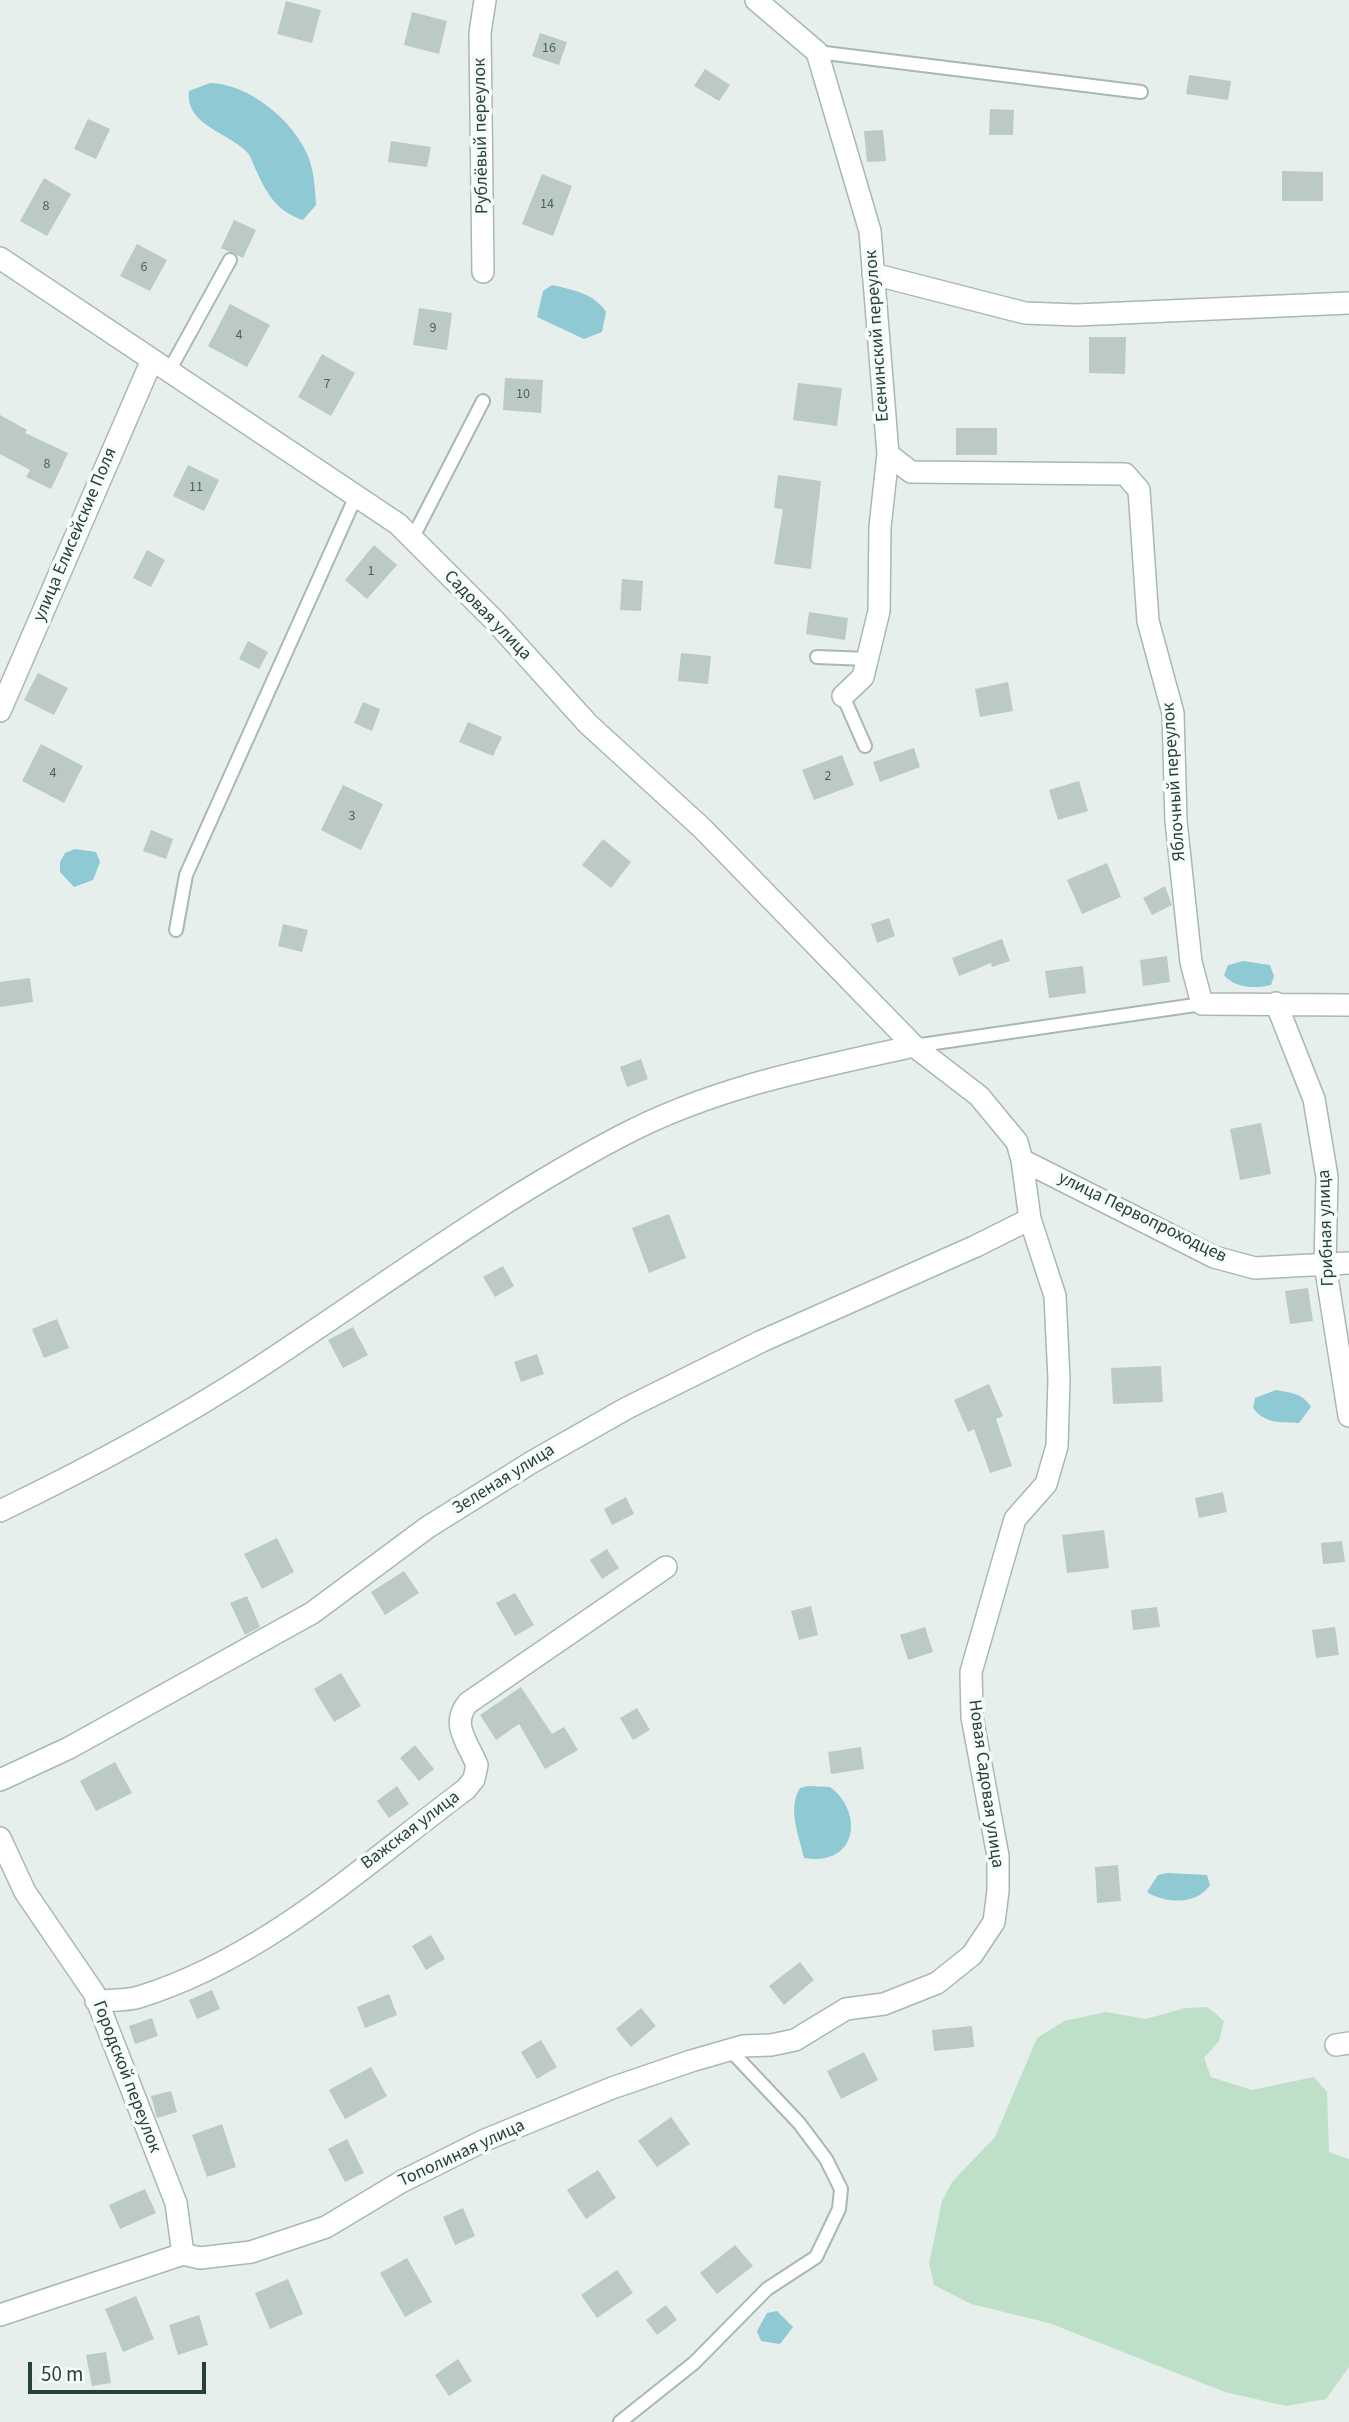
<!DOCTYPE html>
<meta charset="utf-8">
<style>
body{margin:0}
#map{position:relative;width:1349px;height:2422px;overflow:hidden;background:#e6efeb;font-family:"Source Sans 3",sans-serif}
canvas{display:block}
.scale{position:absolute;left:28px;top:2362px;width:178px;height:32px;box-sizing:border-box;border:4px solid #24423a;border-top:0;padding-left:9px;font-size:21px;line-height:24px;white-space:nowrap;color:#24423a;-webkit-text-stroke:5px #f7fbf9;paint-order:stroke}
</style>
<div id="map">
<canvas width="1349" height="2422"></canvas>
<div class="scale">50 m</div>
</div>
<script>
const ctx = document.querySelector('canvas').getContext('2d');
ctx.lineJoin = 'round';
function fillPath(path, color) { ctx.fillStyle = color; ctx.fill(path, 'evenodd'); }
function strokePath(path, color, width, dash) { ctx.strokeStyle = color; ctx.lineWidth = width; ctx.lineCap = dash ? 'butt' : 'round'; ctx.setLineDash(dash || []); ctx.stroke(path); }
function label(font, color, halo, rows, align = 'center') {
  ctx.font = font + ' "Source Sans 3",sans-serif'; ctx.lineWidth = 7; ctx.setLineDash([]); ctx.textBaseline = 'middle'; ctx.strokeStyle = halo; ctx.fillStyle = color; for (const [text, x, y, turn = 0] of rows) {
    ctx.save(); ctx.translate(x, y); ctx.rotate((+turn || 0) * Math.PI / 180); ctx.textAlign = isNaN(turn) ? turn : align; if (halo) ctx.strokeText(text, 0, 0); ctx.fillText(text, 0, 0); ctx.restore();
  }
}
fillPath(new Path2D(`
 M 1208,2007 L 1224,2021 L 1219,2041 L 1204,2058 L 1211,2077 L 1252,2090 L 1314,2077 L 1327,2092 L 1329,2152 L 1349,2159 L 1349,2367 L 1326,2399 L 1286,2406 L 1225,2392 L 1049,2323 L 971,2304 L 934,2285 L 929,2264 L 942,2201 L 952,2182 L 995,2137 L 1037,2038 L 1064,2021 L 1106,2012 L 1146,2019 L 1185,2008 Z`), '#bfe0c8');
fillPath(new Path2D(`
 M 210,83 C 249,84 293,120 308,156 C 314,171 315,188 316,205 L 303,220 C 278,212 267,195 256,170 C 253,164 251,156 246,151 C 226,132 185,124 189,91 Z
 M 552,285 C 573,290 594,293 606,312 L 602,332 L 584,339 L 537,317 L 543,291 Z
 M 75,849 L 96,852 L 100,862 L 93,880 L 74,887 L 60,872 L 60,862 L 65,853 Z
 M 1243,961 L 1270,965 L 1274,976 L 1271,985 C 1256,989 1234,988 1224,975 L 1228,965 Z
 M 1276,1390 C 1292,1393 1302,1393 1311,1407 L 1299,1423 C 1280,1422 1265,1424 1253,1408 L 1255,1398 Z
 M 808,1786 L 830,1787 C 864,1812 858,1867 804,1858 C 799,1835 787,1809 800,1788 Z
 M 1167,1873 L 1207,1875 L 1210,1885 C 1197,1905 1166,1904 1147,1892 L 1158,1875 Z
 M 777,2311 L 793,2327 L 780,2344 L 761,2341 L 757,2331 L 767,2313 Z`), '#8ec9d4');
fillPath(new Path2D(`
 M 286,1 L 321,10 L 312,43 L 277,34 Z
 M 412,12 L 447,21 L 439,54 L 404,45 Z
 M 540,33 L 567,42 L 559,65 L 532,56 Z
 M 705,69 L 730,85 L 719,101 L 694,86 Z
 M 1189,75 L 1231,81 L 1228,100 L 1186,94 Z
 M 990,109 L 1014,110 L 1013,135 L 989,135 Z
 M 88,119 L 110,129 L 96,159 L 74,149 Z
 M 883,130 L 886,161 L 867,162 L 864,131 Z
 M 391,141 L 431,147 L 427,167 L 388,162 Z
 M 1282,171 L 1323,172 L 1323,201 L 1282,201 Z
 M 542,174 L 572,186 L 553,236 L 522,224 Z
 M 44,178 L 71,194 L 47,236 L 20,221 Z
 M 234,220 L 256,230 L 243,258 L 221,248 Z
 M 137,244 L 167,260 L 150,291 L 120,276 Z
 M 230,304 L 270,325 L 247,367 L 208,346 Z
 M 419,308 L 452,313 L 447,350 L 413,345 Z
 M 1089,337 L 1126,337 L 1125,374 L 1089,373 Z
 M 322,354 L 355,373 L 331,416 L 298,397 Z
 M 505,378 L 543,380 L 541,413 L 503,410 Z
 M 798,383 L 842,388 L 837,426 L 793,420 Z
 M 0,415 L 27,430 L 25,433 L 68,453 L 51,489 L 26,477 L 30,470 L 0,454 Z
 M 956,428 L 997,428 L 997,455 L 956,455 Z
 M 188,465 L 219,480 L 204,511 L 173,496 Z
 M 778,475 L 821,481 L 811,569 L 774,564 L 783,509 L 774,508 Z
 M 374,545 L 397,565 L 367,599 L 345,580 Z
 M 147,550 L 165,560 L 151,587 L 133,578 Z
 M 622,579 L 643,581 L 641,611 L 620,610 Z
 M 809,612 L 848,618 L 845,640 L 806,634 Z
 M 248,641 L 268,652 L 259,669 L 239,659 Z
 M 681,653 L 711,656 L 708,684 L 678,681 Z
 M 38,673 L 68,688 L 54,715 L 24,700 Z
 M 1008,682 L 1013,711 L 980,717 L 975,689 Z
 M 363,702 L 380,709 L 372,731 L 354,723 Z
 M 468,722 L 502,737 L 493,756 L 459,742 Z
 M 41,744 L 83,766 L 64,803 L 22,781 Z
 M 914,748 L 920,767 L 880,782 L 873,762 Z
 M 842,755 L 854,785 L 814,800 L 802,770 Z
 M 1079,781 L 1088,811 L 1058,820 L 1049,790 Z
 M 343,785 L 383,804 L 361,850 L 321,830 Z
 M 151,830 L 173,839 L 166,859 L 143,851 Z
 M 603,839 L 631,862 L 611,888 L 582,865 Z
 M 1107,863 L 1121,897 L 1082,914 L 1067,880 Z
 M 1165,886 L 1172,905 L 1152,915 L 1143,898 Z
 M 889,918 L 895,936 L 877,943 L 871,924 Z
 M 283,924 L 308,930 L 302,952 L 278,946 Z
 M 1002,939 L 1010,961 L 992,967 L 991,963 L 959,976 L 952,958 Z
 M 1167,956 L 1170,982 L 1143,986 L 1140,960 Z
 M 1083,966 L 1086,993 L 1049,998 L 1045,971 Z
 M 30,978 L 33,1002 L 0,1007 L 0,982 Z
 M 641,1059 L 648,1079 L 627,1087 L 620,1067 Z
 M 1261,1123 L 1271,1174 L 1240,1180 L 1230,1129 Z
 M 669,1214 L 686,1258 L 649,1273 L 632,1228 Z
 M 503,1266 L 514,1286 L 495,1297 L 483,1277 Z
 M 1308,1288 L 1313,1321 L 1290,1324 L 1285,1291 Z
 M 57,1319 L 69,1348 L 44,1358 L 32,1329 Z
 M 353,1327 L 368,1355 L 343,1368 L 328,1340 Z
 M 537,1354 L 544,1374 L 521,1382 L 514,1362 Z
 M 1161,1366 L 1163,1402 L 1113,1404 L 1111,1368 Z
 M 989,1384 L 1003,1416 L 996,1419 L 1012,1466 L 990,1473 L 974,1429 L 968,1432 L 954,1400 Z
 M 1223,1492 L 1227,1512 L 1199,1518 L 1195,1498 Z
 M 626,1497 L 634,1514 L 612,1525 L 604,1509 Z
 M 1104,1530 L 1109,1568 L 1067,1573 L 1062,1535 Z
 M 277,1538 L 294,1572 L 262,1589 L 244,1554 Z
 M 1342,1541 L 1345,1562 L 1323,1564 L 1321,1543 Z
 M 607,1549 L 619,1568 L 602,1579 L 590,1560 Z
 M 404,1571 L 419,1593 L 385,1615 L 371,1592 Z
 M 515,1593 L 534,1625 L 515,1636 L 496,1603 Z
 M 247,1596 L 260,1627 L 245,1635 L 230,1603 Z
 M 811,1606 L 818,1635 L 799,1640 L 791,1611 Z
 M 1157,1607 L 1160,1627 L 1133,1630 L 1131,1610 Z
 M 925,1627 L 933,1652 L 908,1660 L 900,1635 Z
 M 1335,1627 L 1339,1655 L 1316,1658 L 1312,1630 Z
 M 341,1673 L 361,1706 L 334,1722 L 314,1689 Z
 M 521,1687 L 552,1734 L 564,1727 L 578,1750 L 545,1769 L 519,1724 L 496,1740 L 480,1715 Z
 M 637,1708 L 650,1730 L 633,1740 L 620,1718 Z
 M 415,1745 L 434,1769 L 419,1781 L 400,1758 Z
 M 861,1747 L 864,1769 L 831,1774 L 828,1752 Z
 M 115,1762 L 132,1793 L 96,1811 L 80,1781 Z
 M 397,1786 L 409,1804 L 389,1818 L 377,1801 Z
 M 1118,1865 L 1121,1901 L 1097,1903 L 1095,1867 Z
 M 431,1935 L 445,1959 L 426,1970 L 412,1946 Z
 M 800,1962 L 814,1980 L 784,2005 L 769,1986 Z
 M 212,1990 L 220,2009 L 197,2019 L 189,2000 Z
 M 389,1994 L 397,2015 L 365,2028 L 357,2007 Z
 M 641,2008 L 656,2026 L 631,2047 L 616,2029 Z
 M 152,2018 L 158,2036 L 135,2044 L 129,2026 Z
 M 972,2026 L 974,2047 L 934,2051 L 932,2030 Z
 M 541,2040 L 557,2067 L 537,2079 L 521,2052 Z
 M 864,2052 L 878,2080 L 841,2099 L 827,2071 Z
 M 371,2067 L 387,2096 L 345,2119 L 329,2090 Z
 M 171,2091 L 177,2112 L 157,2118 L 151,2096 Z
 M 671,2117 L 690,2144 L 657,2167 L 638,2141 Z
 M 222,2124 L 236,2167 L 207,2177 L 192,2135 Z
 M 347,2139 L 364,2173 L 345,2182 L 328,2149 Z
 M 598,2170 L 616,2198 L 586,2219 L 567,2190 Z
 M 145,2189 L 156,2213 L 120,2229 L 109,2205 Z
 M 463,2208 L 475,2236 L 455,2245 L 443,2217 Z
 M 735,2245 L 753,2266 L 717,2294 L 700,2273 Z
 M 407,2258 L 432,2302 L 405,2317 L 380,2273 Z
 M 617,2270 L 633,2293 L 597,2318 L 581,2295 Z
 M 288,2279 L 303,2314 L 270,2329 L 255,2293 Z
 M 136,2296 L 154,2339 L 123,2352 L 105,2309 Z
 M 666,2305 L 677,2320 L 657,2335 L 646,2320 Z
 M 199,2315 L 208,2345 L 178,2355 L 169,2325 Z
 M 106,2352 L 111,2383 L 92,2386 L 86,2355 Z
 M 458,2359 L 472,2381 L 449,2396 L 435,2375 Z`), '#bbcac4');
const service = new Path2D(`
 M 817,52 L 1141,92
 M 169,371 L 230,260
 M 412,539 L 483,401
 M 817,657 L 867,659
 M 843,696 L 865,746
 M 176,930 L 186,875 L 356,496
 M 914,1046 L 1202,1004
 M 620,2422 L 694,2363 L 767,2289 L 816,2257 L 839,2209 L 841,2189 L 826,2159 L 799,2123 L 730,2050`);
const minor = new Path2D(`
 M 756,0 L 817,52 L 870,231 L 888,454 L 880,527 L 879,611 L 863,677 L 843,696
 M 0,258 L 398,524 L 495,621 L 588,724 L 702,828 L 914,1046 L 979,1096 L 1017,1142 L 1022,1160 L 1030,1219 L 1055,1296 L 1059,1379 L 1057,1446 L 1046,1484 L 1015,1519 L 971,1672 L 972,1717 L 998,1856 L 998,1891 L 994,1922 L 972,1955 L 937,1983 L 884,2004 L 846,2009 L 795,2040 L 771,2045 L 743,2046 L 691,2061 L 612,2088 L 485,2140 L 401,2182 L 326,2227 L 251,2252 L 200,2258 L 183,2254
 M 483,272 L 480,33 L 485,0
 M 873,274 L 1025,313 L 1077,315 L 1349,303
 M 888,454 L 911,472 L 1125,474 L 1139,490 L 1148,621 L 1173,713 L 1176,821 L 1191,962 L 1202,1004 L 1349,1005
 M 0,711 L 152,360
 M 1276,1003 L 1314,1099 L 1327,1177 L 1325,1264 L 1349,1416
 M 1022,1160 L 1214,1257 L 1255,1268 L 1349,1263
 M 0,1511 C 83,1471 178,1420 255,1370 C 376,1291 493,1203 621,1136 C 714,1087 814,1068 914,1046
 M 0,1780 L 69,1748 L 312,1613 L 428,1527 L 532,1462 L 627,1408 L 762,1341 L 976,1246 L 1030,1219
 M 0,1838 L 25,1892 L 94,1993 L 176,2203 L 183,2254
 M 96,2001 C 110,2000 126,2001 139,1997 C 263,1959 364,1865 466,1789 L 474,1779 L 477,1765 C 468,1743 450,1724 468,1703 L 666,1567
 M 1336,2045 L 1349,2043
 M 0,2315 L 183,2254`);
strokePath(service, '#a8b8b2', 16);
strokePath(minor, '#a8b8b2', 24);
strokePath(service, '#fff', 12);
strokePath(minor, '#fff', 21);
label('14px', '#4a645c', null, [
 ["16",549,49],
 ["14",547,205],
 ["8",46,207],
 ["6",144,268],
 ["9",433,329],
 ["4",239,336],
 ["7",327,385],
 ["10",523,395],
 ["8",47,465],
 ["11",196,488],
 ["1",371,572],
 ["4",53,774],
 ["2",828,777],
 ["3",352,817]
]);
label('18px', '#24423a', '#f7fbf9', [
 ["Рублёвый переулок",482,136,-91],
 ["Есенинский переулок",878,336,-94],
 ["улица Елисейские Поля",76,535,-67],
 ["Садовая улица",487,616,46],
 ["Яблочный переулок",1175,782,-94],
 ["улица Первопроходцев",1142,1218,26],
 ["Грибная улица",1327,1228,-92],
 ["Зеленая улица",504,1480,-32],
 ["Новая Садовая улица",985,1784,82],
 ["Важская улица",411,1831,-37],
 ["Городской переулок",126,2077,69],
 ["Тополиная улица",462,2154,-25]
]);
</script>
